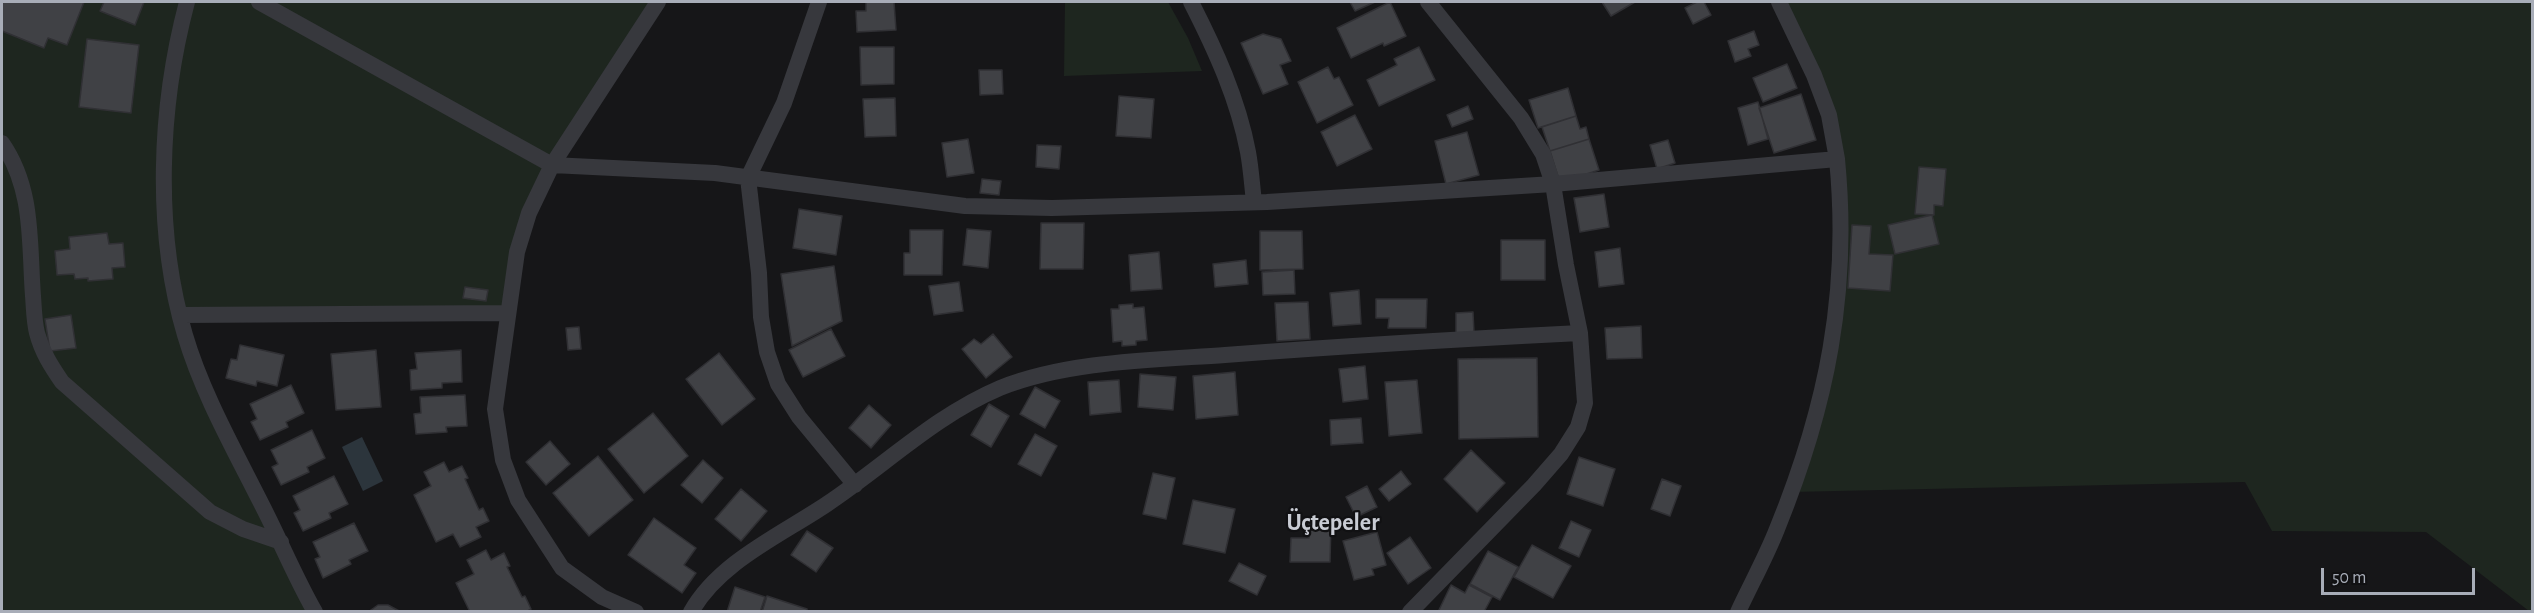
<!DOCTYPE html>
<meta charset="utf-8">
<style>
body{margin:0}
#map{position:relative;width:2534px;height:613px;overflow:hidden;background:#161618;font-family:"Alegreya Sans",sans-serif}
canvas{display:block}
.frame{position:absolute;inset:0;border:3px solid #a8adb8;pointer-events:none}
.scale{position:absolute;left:2321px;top:568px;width:154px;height:27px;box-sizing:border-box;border:3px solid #a8adb8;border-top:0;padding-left:8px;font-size:18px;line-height:21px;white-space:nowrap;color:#a8adb8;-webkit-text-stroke:4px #111113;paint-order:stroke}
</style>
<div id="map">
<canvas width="2534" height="613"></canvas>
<div class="frame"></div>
<div class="scale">50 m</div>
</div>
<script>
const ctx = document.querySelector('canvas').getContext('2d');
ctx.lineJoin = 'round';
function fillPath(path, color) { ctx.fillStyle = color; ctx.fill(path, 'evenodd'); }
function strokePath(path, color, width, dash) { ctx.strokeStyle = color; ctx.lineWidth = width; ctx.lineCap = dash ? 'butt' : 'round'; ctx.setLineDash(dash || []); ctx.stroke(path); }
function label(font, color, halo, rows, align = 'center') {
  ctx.font = font + ' "Alegreya Sans",sans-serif'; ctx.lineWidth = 4.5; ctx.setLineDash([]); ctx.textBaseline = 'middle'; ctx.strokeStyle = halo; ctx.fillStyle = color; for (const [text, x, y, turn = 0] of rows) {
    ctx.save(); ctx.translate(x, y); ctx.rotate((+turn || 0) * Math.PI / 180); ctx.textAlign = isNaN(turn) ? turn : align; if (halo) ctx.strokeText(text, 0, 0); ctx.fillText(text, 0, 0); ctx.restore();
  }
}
fillPath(new Path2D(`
 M 2,2 L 658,2 L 529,213 L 508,313 L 181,315 L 185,336 L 315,611 L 2,611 Z
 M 1065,2 L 1168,2 L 1188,38 L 1202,71 L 1064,76 Z
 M 1779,2 L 2532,2 L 2532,611 L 2529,611 L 2426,532 L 2272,531 L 2245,482 L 1791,492 L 1826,377 L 1838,159 Z`), '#1e261f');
fillPath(new Path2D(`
 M 362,437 L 383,481 L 363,491 L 342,447 Z`), '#2c353c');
const building = new Path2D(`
 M 2,2 L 84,2 L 67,45 L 48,38 L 44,48 L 2,31 Z
 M 104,2 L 144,2 L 135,25 L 100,11 Z
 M 866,2 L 894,2 L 896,30 L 857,32 L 856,11 L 866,11 Z
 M 1350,2 L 1375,2 L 1355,11 Z
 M 1390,2 L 1406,36 L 1384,46 L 1383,43 L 1351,58 L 1337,28 Z
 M 1602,2 L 1635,2 L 1611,16 Z
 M 1697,2 L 1704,2 L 1711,15 L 1693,24 L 1685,8 Z
 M 1754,31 L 1759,45 L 1748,49 L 1751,56 L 1735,62 L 1728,41 Z
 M 1263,34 L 1281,39 L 1291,61 L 1280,65 L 1288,84 L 1263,94 L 1241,43 Z
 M 87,39 L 139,45 L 131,113 L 79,107 Z
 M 860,47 L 894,47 L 894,84 L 861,85 Z
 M 1419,47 L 1435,80 L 1379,106 L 1367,80 L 1397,65 L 1394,59 Z
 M 1787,64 L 1797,88 L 1763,102 L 1753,78 Z
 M 1328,67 L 1334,79 L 1339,77 L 1353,105 L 1317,123 L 1298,82 Z
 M 979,70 L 1002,70 L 1003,94 L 980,95 Z
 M 1568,88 L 1576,116 L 1538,128 L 1529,100 Z
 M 1801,94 L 1816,140 L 1774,153 L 1759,108 Z
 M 1119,96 L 1154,99 L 1151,138 L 1116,136 Z
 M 895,98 L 896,136 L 865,137 L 863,99 Z
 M 1758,102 L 1768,139 L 1748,145 L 1738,108 Z
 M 1468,106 L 1473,119 L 1452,127 L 1447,115 Z
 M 1355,115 L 1372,149 L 1337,166 L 1321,132 Z
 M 1576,116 L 1580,129 L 1586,127 L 1589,139 L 1550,151 L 1542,127 Z
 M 1467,132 L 1479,175 L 1446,184 L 1435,141 Z
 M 968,139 L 974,173 L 947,177 L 942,143 Z
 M 1589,139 L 1599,170 L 1560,183 L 1550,151 Z
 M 1668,140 L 1675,163 L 1657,169 L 1650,145 Z
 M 1037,145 L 1061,146 L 1059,169 L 1036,167 Z
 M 1919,167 L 1946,169 L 1943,206 L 1934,205 L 1934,215 L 1915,214 Z
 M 982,179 L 1001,181 L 999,195 L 980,193 Z
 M 1604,194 L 1609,227 L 1580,232 L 1574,198 Z
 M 799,209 L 842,216 L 836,255 L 793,248 Z
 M 1932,215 L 1939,244 L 1895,254 L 1888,225 Z
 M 1041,223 L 1084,223 L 1083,269 L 1040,269 Z
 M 1852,225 L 1871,226 L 1869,254 L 1893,255 L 1890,291 L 1848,288 Z
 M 967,229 L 991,231 L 988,268 L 963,265 Z
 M 910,230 L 943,230 L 942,275 L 904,275 L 904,253 L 910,253 Z
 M 1260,231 L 1302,231 L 1303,269 L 1260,270 Z
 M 107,233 L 109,244 L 123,243 L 125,267 L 112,268 L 113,279 L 88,281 L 88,278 L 75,279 L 74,274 L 57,275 L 55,251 L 70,249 L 69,237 Z
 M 1501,240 L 1545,240 L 1545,280 L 1501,280 Z
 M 1620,248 L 1624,284 L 1599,287 L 1595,252 Z
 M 1159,252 L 1162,289 L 1131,291 L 1129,255 Z
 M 1246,260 L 1248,284 L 1215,287 L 1213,264 Z
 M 834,266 L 842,321 L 792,346 L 781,274 Z
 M 1294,270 L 1295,294 L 1263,295 L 1262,272 Z
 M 959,282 L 963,311 L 934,315 L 929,286 Z
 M 465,287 L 488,290 L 486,301 L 463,298 Z
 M 1359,290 L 1361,324 L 1333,326 L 1330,293 Z
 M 1376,299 L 1427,299 L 1426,328 L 1388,328 L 1389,318 L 1376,318 Z
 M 1308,302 L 1310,339 L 1277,341 L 1275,303 Z
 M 1133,304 L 1133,308 L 1144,307 L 1147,340 L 1136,341 L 1136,345 L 1122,346 L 1122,341 L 1113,342 L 1111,309 L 1119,309 L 1119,305 Z
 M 1473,312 L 1474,333 L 1456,333 L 1456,313 Z
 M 71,315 L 76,348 L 50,351 L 45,319 Z
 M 1641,326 L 1642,358 L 1607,359 L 1605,328 Z
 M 579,327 L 581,349 L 568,350 L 566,328 Z
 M 831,329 L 845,356 L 803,377 L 789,350 Z
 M 993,334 L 1012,357 L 986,378 L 962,349 L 974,339 L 981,344 Z
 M 240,345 L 284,355 L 277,386 L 257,381 L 256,386 L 226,378 L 231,359 L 237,360 Z
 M 376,350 L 381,407 L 336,410 L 331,354 Z
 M 461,350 L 462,382 L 442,383 L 442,388 L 411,390 L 410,370 L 417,369 L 415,353 Z
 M 719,353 L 755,399 L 722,425 L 686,379 Z
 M 1537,358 L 1538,437 L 1459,439 L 1458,359 Z
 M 1365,366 L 1368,399 L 1343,402 L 1339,369 Z
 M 1235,372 L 1238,415 L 1196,419 L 1193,376 Z
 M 1140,374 L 1176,377 L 1173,410 L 1138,407 Z
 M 1119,380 L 1121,412 L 1090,415 L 1088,382 Z
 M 1417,380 L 1422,433 L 1389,436 L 1385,382 Z
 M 291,385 L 304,413 L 286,422 L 288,427 L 260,440 L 251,422 L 257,419 L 250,404 Z
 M 1035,387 L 1060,401 L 1045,428 L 1020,414 Z
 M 465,395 L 467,426 L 446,427 L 447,432 L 416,434 L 414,414 L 421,413 L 420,397 Z
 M 989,404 L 1009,416 L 991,447 L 971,435 Z
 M 869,405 L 891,425 L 871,448 L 849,428 Z
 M 653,413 L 688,456 L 644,493 L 608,449 Z
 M 1361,418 L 1363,443 L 1331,445 L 1330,420 Z
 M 312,430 L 325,458 L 307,467 L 309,472 L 281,485 L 272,467 L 278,464 L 271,450 Z
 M 1035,434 L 1057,446 L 1041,476 L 1018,464 Z
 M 550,441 L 570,464 L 546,485 L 526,462 Z
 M 1471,450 L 1505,483 L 1477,512 L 1444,479 Z
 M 598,456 L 633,500 L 589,536 L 553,493 Z
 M 1579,457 L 1615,469 L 1603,506 L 1567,494 Z
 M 703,460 L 723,478 L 702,503 L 681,485 Z
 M 444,462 L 449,472 L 462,466 L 468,478 L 465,479 L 479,510 L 483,508 L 489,521 L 476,527 L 481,537 L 460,547 L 453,534 L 436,542 L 414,495 L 431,486 L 424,472 Z
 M 1401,471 L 1411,484 L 1389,501 L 1379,489 Z
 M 1153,473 L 1175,478 L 1166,519 L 1143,514 Z
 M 334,476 L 348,504 L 329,513 L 331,518 L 303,531 L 294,513 L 300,510 L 293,496 Z
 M 1662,479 L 1681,486 L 1670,516 L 1651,509 Z
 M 1367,486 L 1377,507 L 1356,517 L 1346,497 Z
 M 741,489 L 767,511 L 741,541 L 715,519 Z
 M 1193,500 L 1235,509 L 1225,553 L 1183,544 Z
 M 654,518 L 696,548 L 684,565 L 696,573 L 682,593 L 628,555 Z
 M 1571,521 L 1591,530 L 1579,557 L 1559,548 Z
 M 354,523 L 368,551 L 349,560 L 351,564 L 323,578 L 315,559 L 320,557 L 313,542 Z
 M 1309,523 L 1331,523 L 1330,562 L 1290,562 L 1291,538 L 1309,538 Z
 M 807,531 L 833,548 L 816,572 L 791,555 Z
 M 1377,532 L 1386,565 L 1372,569 L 1374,575 L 1354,580 L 1343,541 Z
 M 1410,537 L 1431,568 L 1408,584 L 1387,553 Z
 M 1532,545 L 1571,566 L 1553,598 L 1514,577 Z
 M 486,550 L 491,560 L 504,553 L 510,566 L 507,567 L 522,597 L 525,596 L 531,609 L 526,612 L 470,612 L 456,583 L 474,574 L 467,560 Z
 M 1488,551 L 1518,567 L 1500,600 L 1470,584 Z
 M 1239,563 L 1266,576 L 1257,595 L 1229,581 Z
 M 1451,585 L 1465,593 L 1469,585 L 1492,597 L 1484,612 L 1438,612 Z
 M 735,587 L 765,597 L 760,612 L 727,612 Z
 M 767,596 L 807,609 L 807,612 L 762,612 Z
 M 378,605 L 388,605 L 401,612 L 368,612 Z`);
fillPath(building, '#404145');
strokePath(building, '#303034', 1.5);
strokePath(new Path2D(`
 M 187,2 C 159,107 154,230 185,335 C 202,393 235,451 262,505 C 280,540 295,577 315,612
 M 259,2 L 552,165 L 658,2
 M 819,2 L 784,103 L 748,178 L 759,273 L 761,317 L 767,352 L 778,384 L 799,417 L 855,485
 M 1191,2 C 1215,49 1238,99 1248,152 C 1251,168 1252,185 1254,202
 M 2,143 C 34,189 29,243 33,296 C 34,308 34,321 37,333 C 42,352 51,366 62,382 L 210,512 L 243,529 L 281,542
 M 181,315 L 508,313
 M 636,612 L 602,597 L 562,568 L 518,500 L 503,460 L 495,409 L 517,252 L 529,213 L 552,165 L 715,173 L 965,206 L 1052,208 L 1267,202 L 1553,184 L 1543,154 L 1521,118 L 1428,2
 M 691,612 C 719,562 781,535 827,504 C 884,466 936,415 1000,388 C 1067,361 1154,360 1225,355 C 1343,346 1461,339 1580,333 L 1566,265 L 1553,184 L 1837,159 L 1829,115 L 1814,75 L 1779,2
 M 1410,612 L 1534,485 L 1561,454 L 1578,427 L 1585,403 L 1580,333
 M 1738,612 C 1751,584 1766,557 1777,529 C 1827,406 1850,292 1837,159`), '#37383d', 16);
label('bold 24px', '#c9ccd4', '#111113', [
 ["Üçtepeler",1333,523]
]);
</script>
